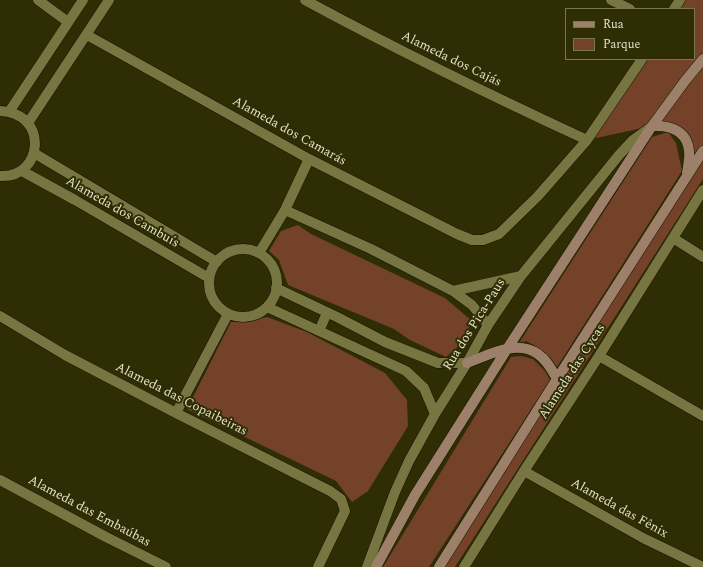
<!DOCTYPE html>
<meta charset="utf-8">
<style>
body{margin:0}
#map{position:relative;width:703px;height:567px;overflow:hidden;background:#2f2d04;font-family:Spectral,serif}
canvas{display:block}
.legend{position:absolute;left:565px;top:8px;width:130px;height:52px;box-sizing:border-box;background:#2f2d04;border:1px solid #777552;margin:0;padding:5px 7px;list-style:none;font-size:12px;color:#e3e2c7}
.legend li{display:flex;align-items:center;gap:8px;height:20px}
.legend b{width:20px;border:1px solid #777552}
</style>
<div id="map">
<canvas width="703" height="567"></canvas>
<ul class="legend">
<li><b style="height:5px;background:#9c806a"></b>Rua</li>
<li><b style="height:11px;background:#744229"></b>Parque</li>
</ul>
</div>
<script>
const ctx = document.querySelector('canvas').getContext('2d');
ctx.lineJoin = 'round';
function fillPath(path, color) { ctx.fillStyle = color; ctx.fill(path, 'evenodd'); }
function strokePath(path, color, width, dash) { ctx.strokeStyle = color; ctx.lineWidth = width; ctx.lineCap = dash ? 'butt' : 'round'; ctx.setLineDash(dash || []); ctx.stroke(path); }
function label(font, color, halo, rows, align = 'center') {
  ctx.font = font + ' Spectral,serif'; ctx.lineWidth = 4; ctx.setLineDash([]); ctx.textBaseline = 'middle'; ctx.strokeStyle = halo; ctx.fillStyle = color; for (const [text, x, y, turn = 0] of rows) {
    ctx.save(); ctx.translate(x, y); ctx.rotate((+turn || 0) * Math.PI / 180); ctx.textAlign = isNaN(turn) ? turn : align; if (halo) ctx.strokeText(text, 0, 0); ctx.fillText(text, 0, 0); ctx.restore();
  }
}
fillPath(new Path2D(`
 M 680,0 L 703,0 L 703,151 L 687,175 L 689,152 L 681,133 L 652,126 L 587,140 L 642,59 L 694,59 L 694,9 L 674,9 Z
 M 668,132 L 676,143 L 682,171 L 557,367 C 548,354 540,348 526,341 L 519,343 L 652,137 Z
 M 703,156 L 703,179 L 455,567 L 440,567 Z
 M 298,225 L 311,234 L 445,298 L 472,321 L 462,343 L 446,357 L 410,340 L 394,329 L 288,285 L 279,260 L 269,251 L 281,231 Z
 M 267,317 L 307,332 L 385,373 L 407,400 L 408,426 L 368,491 L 352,502 L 336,481 L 187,409 L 231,322 L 245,322 Z
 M 521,356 L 533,359 L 545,371 L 550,380 L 429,567 L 383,567 L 511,357 Z`), '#744229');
const street = new Path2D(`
 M 38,0 L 68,22
 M 305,0 C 397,50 492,96 587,140
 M 611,0 L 630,9
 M 674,9 L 680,0
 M 87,35 L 309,159 L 457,234 L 472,240 L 483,240 L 499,234 L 538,196 L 587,140 L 642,59
 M 0,111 C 50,113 43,179 0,176
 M 9,112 L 83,0
 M 28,123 L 109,0
 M 34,153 L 217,262
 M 22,171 L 75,200 L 209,278
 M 285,210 L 371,249 L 453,291 L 472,305 L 488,325
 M 673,238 L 703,257
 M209 283a34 34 0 1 1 68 0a34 34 0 1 1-68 0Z
 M 259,253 L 285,210 L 309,159
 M 276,288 L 337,317 L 385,342 L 438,363 L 467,363
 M 453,291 L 521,276
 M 267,307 L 406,371 L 424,388 L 435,414
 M 0,316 L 65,355 L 176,413 L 330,491 L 341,499 L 345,511 L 318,567
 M 319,331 L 327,313
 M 599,356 L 703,416
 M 176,413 L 228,314
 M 524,471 L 643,538 L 703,567
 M 0,480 L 106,537 L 166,567
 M 367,567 L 395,492 L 409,461 L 435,414 L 467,363 L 488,325 L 521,276 L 619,155 L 633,140 L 651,127
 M 464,567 L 524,471 L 599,356 L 703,190`);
const secondary = new Path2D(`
 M 652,126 C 670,125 687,130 689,151 C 690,158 688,166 687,173
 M 467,363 C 489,355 516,339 538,354 C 547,360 552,370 557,379
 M 376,567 L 415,495 L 507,349 L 652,126 L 685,81 L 703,59
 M 439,567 L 557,379 L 703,151`);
strokePath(street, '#171500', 11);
strokePath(secondary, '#171500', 11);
strokePath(street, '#777541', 10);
strokePath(secondary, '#9c806a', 10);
label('13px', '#e3e2c7', '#2f2d04', [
 ["Alameda dos Cajás",451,60,26],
 ["Alameda dos Camarás",289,132,29],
 ["Alameda dos Cambuís",122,213,30],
 ["Rua dos Pica-Paus",475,325,-58],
 ["Alameda das Cycas",573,372,-57],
 ["Alameda das Copaibeiras",181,400,27],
 ["Alameda das Fênix",619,509,29],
 ["Alameda das Embaúbas",89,512,28]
]);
</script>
